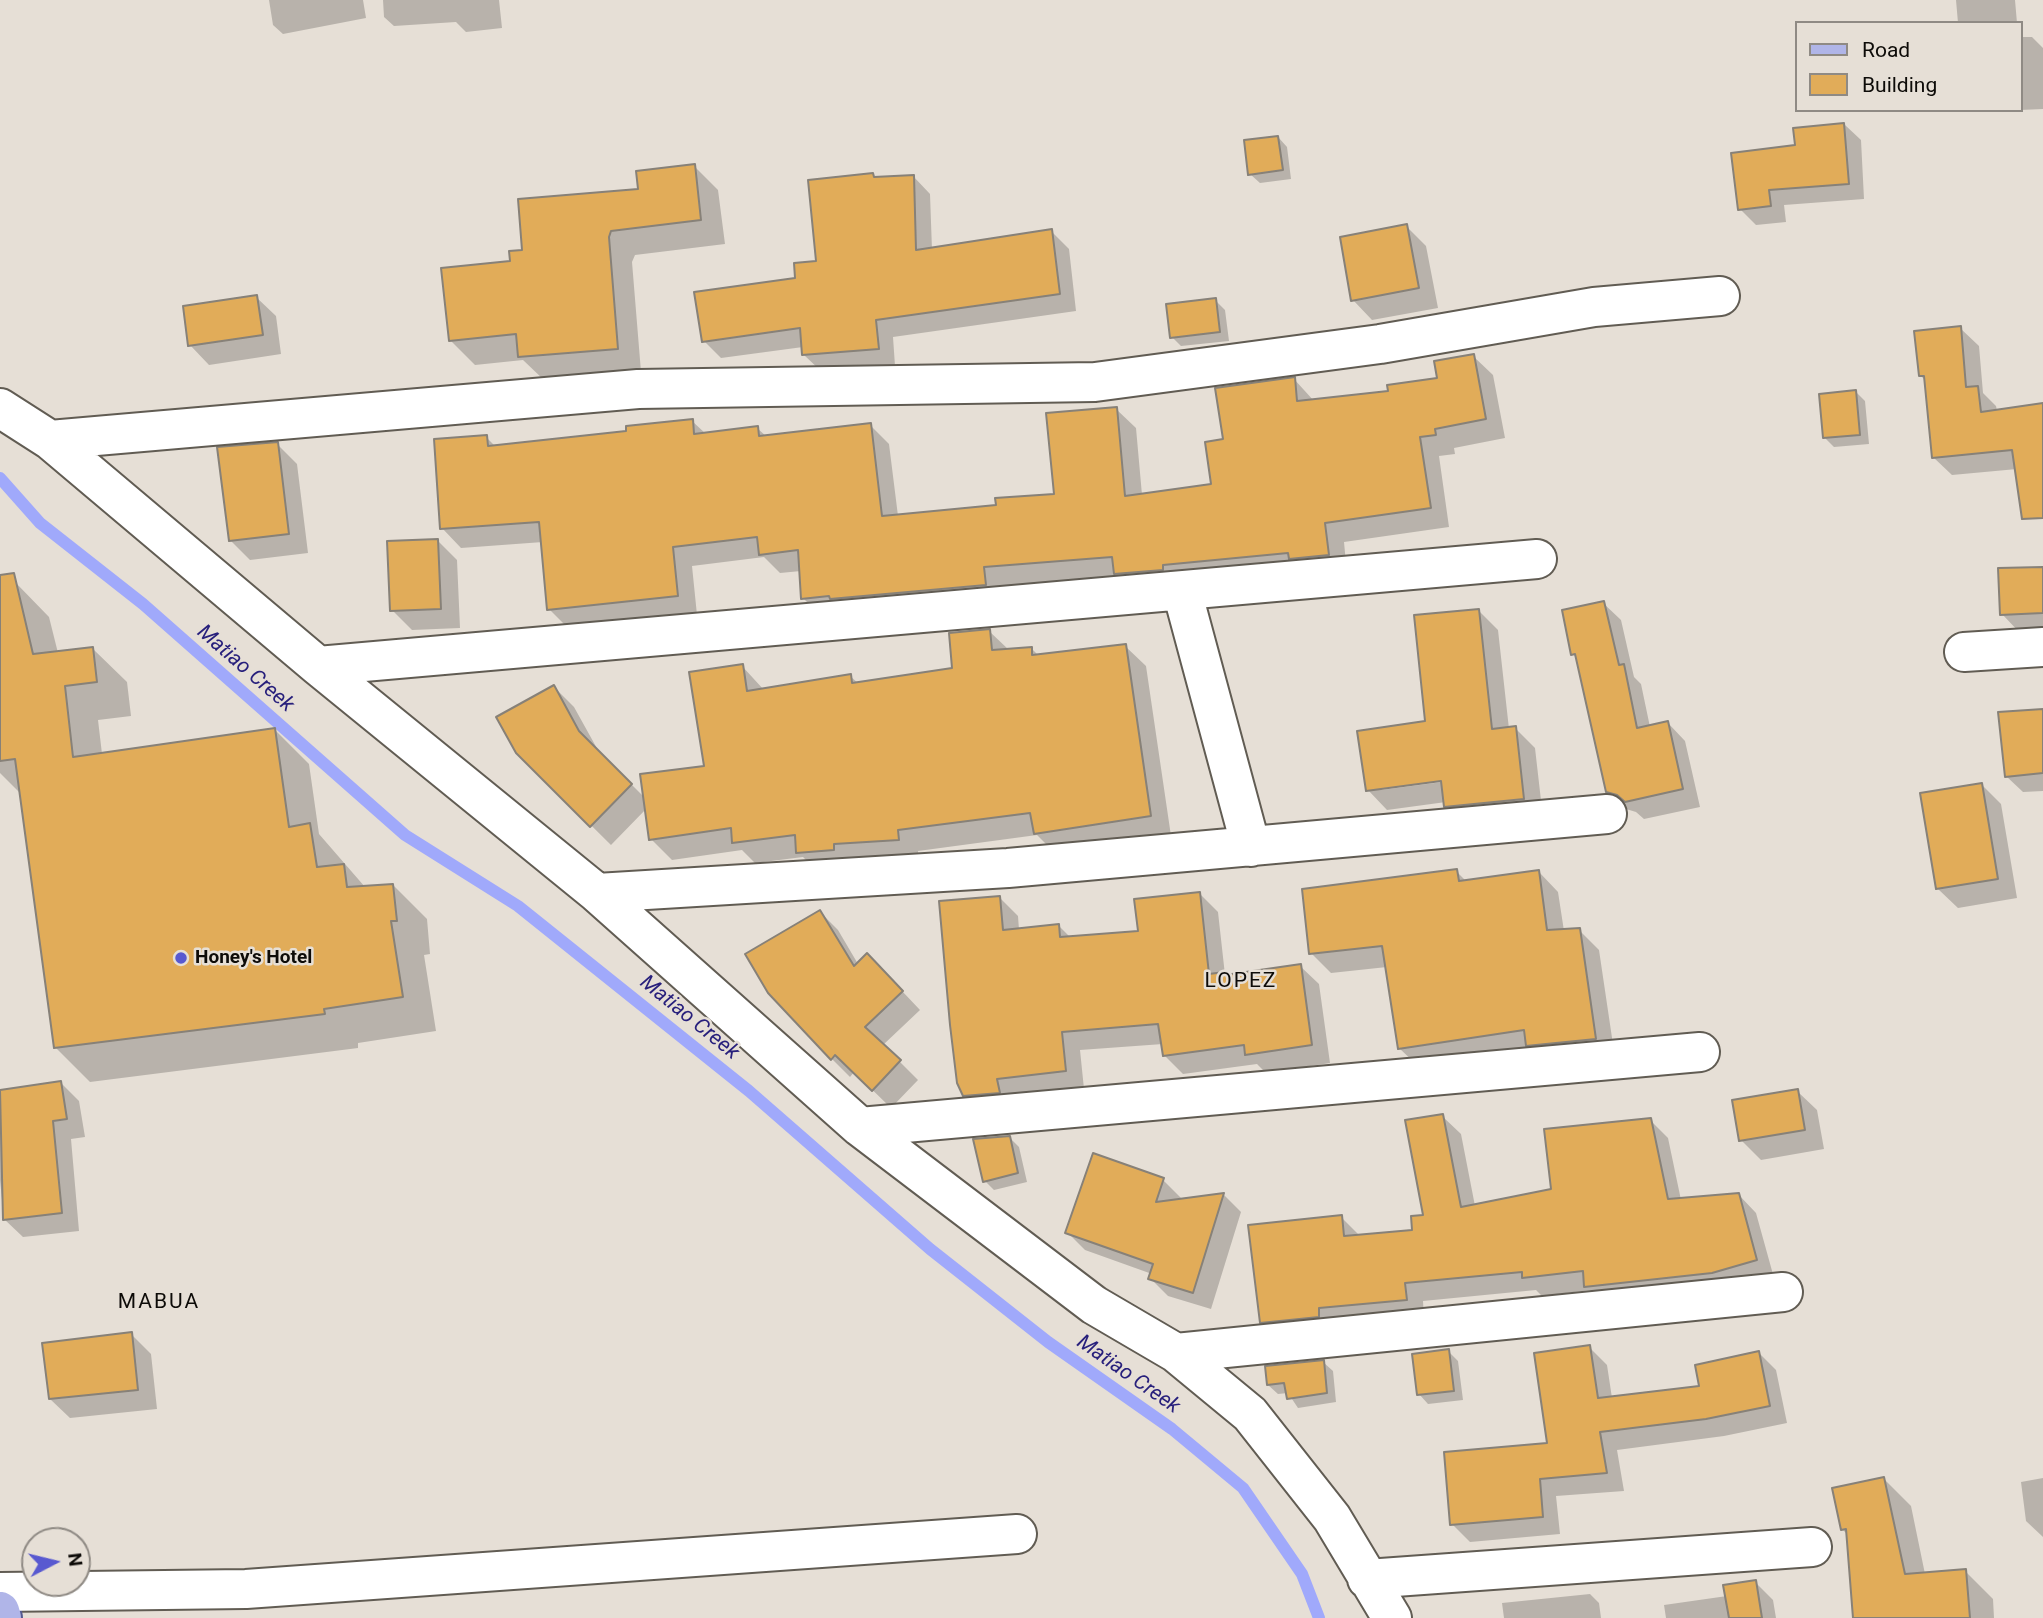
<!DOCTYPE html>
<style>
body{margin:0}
#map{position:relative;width:2043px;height:1618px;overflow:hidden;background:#e6dfd6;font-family:Roboto,sans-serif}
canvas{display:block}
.legend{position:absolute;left:1795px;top:21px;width:228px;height:91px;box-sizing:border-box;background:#e6dfd6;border:2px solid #8f8a84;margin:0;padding:9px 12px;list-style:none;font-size:21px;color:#0d0b08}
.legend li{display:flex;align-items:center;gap:14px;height:35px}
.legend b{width:35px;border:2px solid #8f8a84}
.north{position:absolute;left:21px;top:1527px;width:70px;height:70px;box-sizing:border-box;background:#e6dfd6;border:2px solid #8f8a84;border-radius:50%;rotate:83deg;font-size:19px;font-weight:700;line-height:28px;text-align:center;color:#0d0b08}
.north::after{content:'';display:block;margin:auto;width:24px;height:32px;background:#5859d0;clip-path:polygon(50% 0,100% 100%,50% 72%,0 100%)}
</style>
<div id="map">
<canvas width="2043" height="1618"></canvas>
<ul class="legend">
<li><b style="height:9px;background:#b0b5e8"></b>Road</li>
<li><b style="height:19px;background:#e1ac59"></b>Building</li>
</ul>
<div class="north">N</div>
</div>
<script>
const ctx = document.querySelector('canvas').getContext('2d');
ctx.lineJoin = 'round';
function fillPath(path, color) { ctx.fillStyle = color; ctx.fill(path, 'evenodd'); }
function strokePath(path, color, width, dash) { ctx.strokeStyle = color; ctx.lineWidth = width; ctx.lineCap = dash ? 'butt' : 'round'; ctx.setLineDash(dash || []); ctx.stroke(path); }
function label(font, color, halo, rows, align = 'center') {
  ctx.font = font + ' Roboto,sans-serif'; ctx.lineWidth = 5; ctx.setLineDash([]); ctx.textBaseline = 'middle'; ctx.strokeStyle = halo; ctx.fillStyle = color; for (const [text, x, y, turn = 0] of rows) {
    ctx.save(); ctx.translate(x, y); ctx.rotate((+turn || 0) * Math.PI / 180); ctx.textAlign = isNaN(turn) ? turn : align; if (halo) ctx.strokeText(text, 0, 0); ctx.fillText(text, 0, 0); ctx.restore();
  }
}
fillPath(new Path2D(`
 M 269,0 L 363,0 L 366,18 L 283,34 L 273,25 Z
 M 383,0 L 499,0 L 502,28 L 466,32 L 456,22 L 394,26 L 384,17 Z
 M 1956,0 L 2015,0 L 2017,23 L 1958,23 Z
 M 2020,37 L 2032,37 L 2043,48 L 2043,109 L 2020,110 Z
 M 1962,110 L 2006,110 L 1964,112 Z
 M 1845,125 L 1861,140 L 1864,199 L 1784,205 L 1786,222 L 1756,225 L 1740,209 L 1796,147 L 1795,129 Z
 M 1278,137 L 1287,147 L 1291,179 L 1260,183 L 1250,174 Z
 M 694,166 L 718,190 L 725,244 L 635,255 L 632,262 L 641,372 L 545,381 L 523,360 L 475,365 L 450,340 L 512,262 L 524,251 Z
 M 872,175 L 876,179 L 913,176 L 930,194 L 932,250 L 1051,231 L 1069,249 L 1076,311 L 893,337 L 895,366 L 822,372 L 804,355 L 803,347 L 721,358 L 704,341 L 818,263 Z
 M 1406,226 L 1426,246 L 1438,308 L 1372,320 L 1353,300 Z
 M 256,297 L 276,316 L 281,354 L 209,365 L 190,345 Z
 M 1215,300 L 1225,310 L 1229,341 L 1181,346 L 1172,337 Z
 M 1960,328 L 1979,346 L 1983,393 L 1996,406 L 1997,411 L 2043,404 L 2043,508 L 2017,469 L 1952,475 L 1933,457 L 1927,382 L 1920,375 Z
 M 1473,356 L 1493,375 L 1505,438 L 1454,448 L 1455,454 L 1439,456 L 1449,527 L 1344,542 L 1347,574 L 1119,576 L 1003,586 L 1004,604 L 822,617 L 803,598 L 801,571 L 780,573 L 764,557 L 692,566 L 697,615 L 568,628 L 549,609 L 543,542 L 461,548 L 442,528 L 486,437 L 496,447 L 628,433 L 692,421 L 706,434 L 757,428 L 767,437 L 870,425 L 889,444 L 898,516 L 998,507 L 1056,495 L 1116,409 L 1136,428 L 1142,495 L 1213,485 L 1225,441 L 1294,379 L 1314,401 L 1390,393 L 1439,379 Z
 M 1856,392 L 1865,401 L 1869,444 L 1834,447 L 1825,438 Z
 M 277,444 L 297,464 L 308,553 L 250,560 L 230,540 Z
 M 437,540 L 457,560 L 460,628 L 412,630 L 392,610 Z
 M 2043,568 L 2043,632 L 2020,633 L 2002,614 Z
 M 15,582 L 49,617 L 58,653 L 92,648 L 127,682 L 131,716 L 98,720 L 102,754 L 275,730 L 309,764 L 319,834 L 365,887 L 393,885 L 427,919 L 430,954 L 424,955 L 436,1031 L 358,1043 L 358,1048 L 90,1082 L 56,1048 L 21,794 L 0,773 L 0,584 Z
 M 1603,603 L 1621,620 L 1634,677 L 1641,684 L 1650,727 L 1668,723 L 1685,741 L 1700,807 L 1644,819 L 1636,812 L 1626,809 L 1608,791 L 1578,659 L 1573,654 Z
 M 1479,611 L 1498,630 L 1509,729 L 1515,728 L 1535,748 L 1543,818 L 1466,826 L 1446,802 L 1387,810 L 1368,790 L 1426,723 ZM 1450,778 L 1450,781 L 1381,790 L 1381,787 Z
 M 989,631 L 1009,650 L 1031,648 L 1039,656 L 1125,646 L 1146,666 L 1171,836 L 1056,854 L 1037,835 L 918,851 L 919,860 L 819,873 L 803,857 L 755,863 L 742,850 L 672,860 L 651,839 L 647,808 L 611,845 L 517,752 L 554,687 L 574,707 L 599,752 L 646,799 L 706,767 L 742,666 L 764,690 L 850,676 L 859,684 L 954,670 Z
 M 2043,710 L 2043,791 L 2023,792 L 2006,776 Z
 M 1982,785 L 2001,804 L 2017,898 L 1958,908 L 1938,889 Z
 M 1456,871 L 1467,882 L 1539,872 L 1558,892 L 1564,931 L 1579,930 L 1599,950 L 1615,1058 L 1419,1067 L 1399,1048 L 1387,967 L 1331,973 L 1311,953 Z
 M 1200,894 L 1218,912 L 1225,975 L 1300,966 L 1319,984 L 1330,1063 L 1266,1073 L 1257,1064 L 1183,1074 L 1164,1055 L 1163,1044 L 1080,1050 L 1084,1089 L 983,1114 L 964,1095 L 999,897 L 1018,916 L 1019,930 L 1058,925 L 1071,938 L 1139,933 Z
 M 820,912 L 838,930 L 858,964 L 885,973 L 920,1010 L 883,1045 L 918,1080 L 891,1108 L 854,1072 L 850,1077 L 832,1059 Z
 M 61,1083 L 79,1101 L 85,1137 L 71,1139 L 79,1231 L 23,1237 L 4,1219 L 0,1180 L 0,1092 Z
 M 1797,1091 L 1817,1110 L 1824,1149 L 1761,1160 L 1741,1140 Z
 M 1442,1116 L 1461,1134 L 1475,1206 L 1553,1191 L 1650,1120 L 1668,1138 L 1681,1200 L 1738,1194 L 1756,1213 L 1774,1278 L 1604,1304 L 1590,1290 L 1542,1296 L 1536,1290 L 1423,1301 L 1424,1318 L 1279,1340 L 1261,1322 L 1341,1217 L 1360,1236 L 1414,1231 L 1425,1217 Z
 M 1009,1137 L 1019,1147 L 1027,1182 L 994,1190 L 985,1181 Z
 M 1163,1180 L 1181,1198 L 1180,1200 L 1223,1194 L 1241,1212 L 1211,1309 L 1168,1296 L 1150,1278 L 1152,1274 L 1085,1250 L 1067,1232 Z
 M 131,1334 L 151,1354 L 157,1409 L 70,1418 L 50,1399 Z
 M 1589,1347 L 1607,1365 L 1612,1398 L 1701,1387 L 1759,1353 L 1776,1370 L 1787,1423 L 1724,1436 L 1617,1450 L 1624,1491 L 1556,1496 L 1560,1534 L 1470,1542 L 1452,1524 L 1549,1444 Z
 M 1448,1351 L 1458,1361 L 1463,1400 L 1428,1404 L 1419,1394 Z
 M 1323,1362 L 1333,1371 L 1336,1402 L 1298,1408 L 1288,1393 L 1278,1394 L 1268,1385 Z
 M 2043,1478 L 2043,1537 L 2026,1521 L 2021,1482 Z
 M 1884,1479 L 1911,1506 L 1925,1574 L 1965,1571 L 1993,1599 L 1994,1618 L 1855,1618 L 1848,1535 L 1843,1530 Z
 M 1755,1582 L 1773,1600 L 1776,1618 L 1666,1618 L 1664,1605 L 1727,1596 Z
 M 1590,1594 L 1599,1603 L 1601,1618 L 1504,1618 L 1502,1603 Z`), '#0003');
strokePath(new Path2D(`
 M 0,478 L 40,523 L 143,604 L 405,835 L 518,906 L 749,1091 L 930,1249 L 1048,1342 L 1172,1429 L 1243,1488 L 1302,1574 L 1319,1618`), '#a0a9fb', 12);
const building = new Path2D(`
 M 1844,123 L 1849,184 L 1769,190 L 1771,206 L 1738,210 L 1731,153 L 1795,145 L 1793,128 Z
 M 1278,136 L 1283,170 L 1248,175 L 1244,140 Z
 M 695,164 L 701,220 L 611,231 L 609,237 L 618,349 L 518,357 L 516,334 L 449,341 L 441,268 L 510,261 L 509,251 L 522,250 L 518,199 L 638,189 L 636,171 Z
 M 873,173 L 874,177 L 914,175 L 916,250 L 1052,229 L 1060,294 L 876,320 L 879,349 L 802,355 L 800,328 L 702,342 L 694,292 L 795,278 L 794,263 L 816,261 L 808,180 Z
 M 1407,224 L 1419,288 L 1351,301 L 1340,237 Z
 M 257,295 L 263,335 L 188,346 L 183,306 Z
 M 1216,298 L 1220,332 L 1170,338 L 1166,304 Z
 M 1961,326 L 1966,387 L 1978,386 L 1981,412 L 2043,403 L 2043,518 L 2022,519 L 2012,450 L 1932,458 L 1924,376 L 1919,376 L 1914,331 Z
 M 1474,354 L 1486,419 L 1435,429 L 1436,435 L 1420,437 L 1431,508 L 1325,523 L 1329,555 L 1289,559 L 1288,553 L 1163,565 L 1163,570 L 1114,574 L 1112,557 L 984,567 L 986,585 L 830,599 L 829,596 L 801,599 L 798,550 L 759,555 L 757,537 L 673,547 L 678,596 L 547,610 L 539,522 L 440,529 L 434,439 L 487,435 L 488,446 L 626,431 L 626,426 L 693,419 L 694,434 L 758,426 L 759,436 L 871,423 L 882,516 L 996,505 L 995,498 L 1054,494 L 1046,413 L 1117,407 L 1125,496 L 1211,484 L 1205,442 L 1223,439 L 1215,388 L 1295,377 L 1297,401 L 1388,391 L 1387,385 L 1437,378 L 1434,361 Z
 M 1856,390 L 1860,435 L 1823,438 L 1819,394 Z
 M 278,442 L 289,534 L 229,541 L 217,447 Z
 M 438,539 L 441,609 L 390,611 L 387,541 Z
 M 2043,567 L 2043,613 L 2000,615 L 1998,568 Z
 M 14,573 L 33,654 L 93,647 L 97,682 L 65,686 L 73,757 L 275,728 L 289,827 L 310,823 L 317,867 L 344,864 L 347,887 L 393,884 L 397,921 L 391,921 L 403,997 L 324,1009 L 325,1014 L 54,1048 L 15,759 L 0,761 L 0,575 Z
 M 1604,601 L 1619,665 L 1624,664 L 1637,728 L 1668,721 L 1683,789 L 1625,802 L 1617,795 L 1606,792 L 1575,654 L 1571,655 L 1562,610 Z
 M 1479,609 L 1492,729 L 1516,726 L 1524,799 L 1444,807 L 1441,781 L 1366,791 L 1357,731 L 1425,721 L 1414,615 Z
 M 990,629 L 992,650 L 1032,647 L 1032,655 L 1126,644 L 1151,816 L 1034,834 L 1030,813 L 898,830 L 899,840 L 834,844 L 834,850 L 796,853 L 795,835 L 732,843 L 731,828 L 649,840 L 640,774 L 704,766 L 689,672 L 743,664 L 747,691 L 851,674 L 852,683 L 952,668 L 949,633 Z
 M 554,685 L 579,731 L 632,784 L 590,827 L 516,753 L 496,717 Z
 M 2043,709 L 2043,773 L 2005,777 L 1998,712 Z
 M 1982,783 L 1998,879 L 1936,889 L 1920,793 Z
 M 1457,869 L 1459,881 L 1539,870 L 1547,930 L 1580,928 L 1596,1039 L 1526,1046 L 1524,1030 L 1398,1049 L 1382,946 L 1309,954 L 1302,889 Z
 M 1200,892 L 1209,974 L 1224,972 L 1225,975 L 1301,964 L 1312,1045 L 1245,1055 L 1244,1045 L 1163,1056 L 1158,1024 L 1062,1032 L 1066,1071 L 997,1079 L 1000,1093 L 963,1096 L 957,1083 L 950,1025 L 939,901 L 1000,896 L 1003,930 L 1059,924 L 1060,937 L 1138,931 L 1134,899 Z
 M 820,910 L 854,966 L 867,953 L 903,991 L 865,1027 L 901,1060 L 872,1091 L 835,1055 L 831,1060 L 768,993 L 745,954 Z
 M 61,1081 L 67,1119 L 53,1121 L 62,1213 L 3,1220 L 0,1090 Z
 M 1798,1089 L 1805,1130 L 1739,1141 L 1732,1100 Z
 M 1443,1114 L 1461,1207 L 1551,1189 L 1544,1129 L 1651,1118 L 1668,1199 L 1739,1193 L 1757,1260 L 1712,1273 L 1584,1287 L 1583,1271 L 1522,1278 L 1522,1272 L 1405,1283 L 1407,1300 L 1319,1308 L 1319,1317 L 1260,1323 L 1248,1225 L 1342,1215 L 1344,1236 L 1412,1230 L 1411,1216 L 1423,1215 L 1405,1120 Z
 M 1010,1136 L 1018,1173 L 983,1182 L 973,1139 Z
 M 1093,1153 L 1164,1178 L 1156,1202 L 1224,1193 L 1193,1293 L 1148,1279 L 1153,1264 L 1065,1233 Z
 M 132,1332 L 138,1390 L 49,1399 L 42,1343 Z
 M 1590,1345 L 1598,1398 L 1699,1386 L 1695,1365 L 1759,1351 L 1770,1406 L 1706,1419 L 1600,1432 L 1607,1473 L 1540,1479 L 1543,1517 L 1450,1525 L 1444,1452 L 1547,1443 L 1534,1353 Z
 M 1449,1349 L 1454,1391 L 1417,1395 L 1412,1354 Z
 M 1324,1360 L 1327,1393 L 1287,1399 L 1284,1383 L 1267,1385 L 1265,1366 Z
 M 1884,1477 L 1905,1574 L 1966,1569 L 1970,1618 L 1853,1618 L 1846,1529 L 1841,1530 L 1832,1488 Z
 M 1756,1580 L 1762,1618 L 1729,1618 L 1723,1585 Z`);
fillPath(building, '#e1ac59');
strokePath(building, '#878178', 2);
const street = new Path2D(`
 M 0,408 L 50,440 L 318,666 L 597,893 L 860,1127 L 1094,1305 L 1176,1353 L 1250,1414 L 1332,1518 L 1392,1618
 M 50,440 L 638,389 L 1095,382 L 1380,344 L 1594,307 L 1720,296
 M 1182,591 L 1251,847
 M 1964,652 L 2043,647
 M 318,666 L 1537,559
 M 597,893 L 1008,868 L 1607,814
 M 860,1127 L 1700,1052
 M 1176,1353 L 1783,1292
 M 1367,1579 L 1812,1547
 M 0,1592 L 246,1589 L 1017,1534`);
const primary = new Path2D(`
 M 0,1611 L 2,1618`);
strokePath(street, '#615c53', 42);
strokePath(primary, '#555a8f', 42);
strokePath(street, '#fff', 38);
strokePath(primary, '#b0b5e8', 38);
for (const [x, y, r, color] of [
 [181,958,7,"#5859d0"]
]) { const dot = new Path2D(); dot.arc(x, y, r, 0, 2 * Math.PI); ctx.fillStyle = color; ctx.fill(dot); strokePath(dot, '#e6dfd6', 2.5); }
label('bold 19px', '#0d0b08', '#e6dfd6', [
 ["Honey's Hotel",195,958]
], 'left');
label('italic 21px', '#28207c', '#e6dfd6', [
 ["Matiao Creek",245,669,41],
 ["Matiao Creek",689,1018,39],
 ["Matiao Creek",1128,1375,35]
]);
ctx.letterSpacing = '2px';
label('21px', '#0d0b08', '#e6dfd6', [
 ["LOPEZ",1241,982],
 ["MABUA",159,1303]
]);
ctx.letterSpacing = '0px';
</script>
